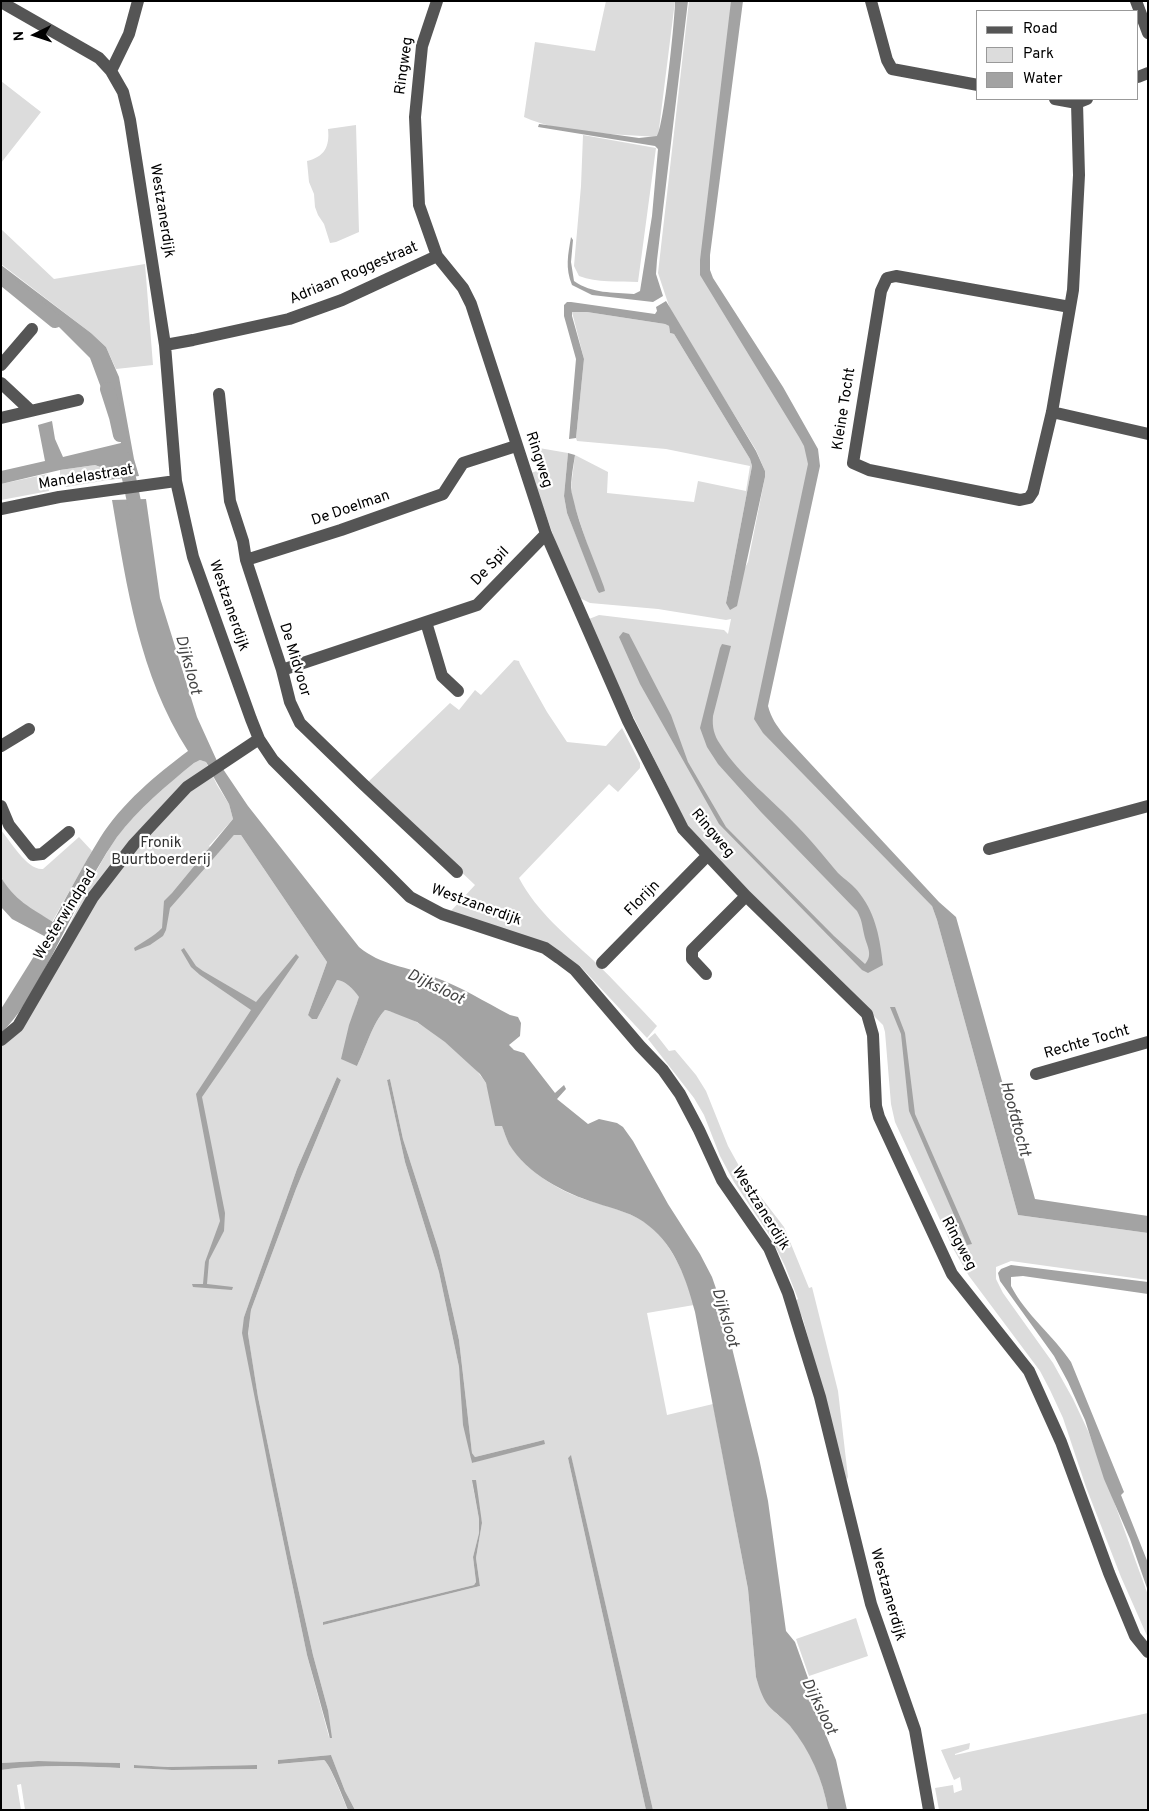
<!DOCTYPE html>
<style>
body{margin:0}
#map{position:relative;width:1149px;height:1811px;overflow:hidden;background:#fff;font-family:Overpass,sans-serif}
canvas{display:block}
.frame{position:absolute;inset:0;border:2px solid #000;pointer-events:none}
.legend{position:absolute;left:976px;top:10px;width:162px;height:90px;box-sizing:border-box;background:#fff;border:1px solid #999;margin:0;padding:6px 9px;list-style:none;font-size:15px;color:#000}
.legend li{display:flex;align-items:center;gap:10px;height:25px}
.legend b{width:25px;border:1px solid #999}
.north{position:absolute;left:10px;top:10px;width:50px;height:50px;-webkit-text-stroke:4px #fff;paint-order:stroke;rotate:266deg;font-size:14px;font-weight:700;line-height:20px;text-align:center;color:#000}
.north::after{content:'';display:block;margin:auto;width:18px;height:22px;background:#000;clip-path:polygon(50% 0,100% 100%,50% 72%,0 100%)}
</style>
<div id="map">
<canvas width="1149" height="1811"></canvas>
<div class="frame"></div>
<ul class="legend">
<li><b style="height:6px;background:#555"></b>Road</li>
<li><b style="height:14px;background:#dcdcdc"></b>Park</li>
<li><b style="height:14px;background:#a3a3a3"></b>Water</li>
</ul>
<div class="north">N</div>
</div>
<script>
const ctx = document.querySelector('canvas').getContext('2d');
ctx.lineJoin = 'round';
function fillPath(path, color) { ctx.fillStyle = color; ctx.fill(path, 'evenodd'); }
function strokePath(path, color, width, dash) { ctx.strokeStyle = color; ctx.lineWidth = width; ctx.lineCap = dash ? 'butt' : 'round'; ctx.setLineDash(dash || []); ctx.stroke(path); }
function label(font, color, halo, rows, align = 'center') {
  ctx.font = font + ' Overpass,sans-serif'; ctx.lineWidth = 4.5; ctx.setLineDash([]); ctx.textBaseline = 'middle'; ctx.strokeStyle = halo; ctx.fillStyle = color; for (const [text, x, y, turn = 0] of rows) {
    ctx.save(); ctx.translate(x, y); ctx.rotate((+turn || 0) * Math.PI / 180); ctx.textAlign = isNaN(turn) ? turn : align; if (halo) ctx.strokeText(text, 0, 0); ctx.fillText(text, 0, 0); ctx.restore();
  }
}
fillPath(new Path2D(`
 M 606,1 L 675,1 L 658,137 C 617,134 561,134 524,117 L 535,42 L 595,51 Z
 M 689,1 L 733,1 L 704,269 L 815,457 L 762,721 L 936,903 L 932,906 L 937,920 L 1018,1215 L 1148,1233 L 1148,1280 L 1011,1261 L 996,1267 L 996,1279 L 1003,1293 L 1053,1363 L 1073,1399 L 1089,1433 L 1148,1595 L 1148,1638 L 1121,1577 L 1086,1487 L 1063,1418 L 1050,1390 L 1040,1371 L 969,1276 L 954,1250 L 895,1122 L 891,1104 L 885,1032 L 883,1025 L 696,840 L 682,815 L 592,633 L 589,619 L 599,615 L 724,630 L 728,634 L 731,619 L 726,620 L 658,609 L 590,603 L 580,598 L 572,588 L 531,473 L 545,468 L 539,448 L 568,453 L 564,496 L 567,513 L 599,593 L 591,556 L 572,498 L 572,479 L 575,455 L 608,472 L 607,493 L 694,502 L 698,481 L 746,491 L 750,466 L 666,449 L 577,441 L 576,438 L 584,359 L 572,312 L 587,312 L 665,324 L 669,326 L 670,333 L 674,334 L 750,459 L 752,466 L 726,603 L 748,562 L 765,477 L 765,471 L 756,450 L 671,312 L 658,273 Z
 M 1,81 L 41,112 L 1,163 Z
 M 356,125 L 359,232 L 336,242 L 330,243 L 324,224 L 318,215 L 315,207 L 314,194 L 309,182 L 307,161 C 324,157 330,147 328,129 Z
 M 583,135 L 656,148 L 638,282 C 619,281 597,283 579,276 L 574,266 L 581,186 Z
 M 1,229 L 54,279 L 145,264 L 153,365 L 116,369 L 106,347 L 91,333 L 1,264 Z
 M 95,465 C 103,468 107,471 108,480 L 66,487 L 60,479 L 60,470 Z
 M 47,474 L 49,491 L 1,500 L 1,484 Z
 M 514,660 L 519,661 L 520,664 L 547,712 L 567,742 L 606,746 L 622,728 L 640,763 L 640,768 L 618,792 L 609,784 L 519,878 C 537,912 566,935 593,960 C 615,981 636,1004 657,1026 L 647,1038 L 580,966 L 450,912 L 475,885 L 367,783 L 450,703 L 459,710 L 475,690 L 481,695 Z
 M 200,760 L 206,762 L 217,785 L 229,804 L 233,819 L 209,846 L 217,854 L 234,835 L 241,835 L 327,962 L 308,1015 L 317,1019 L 337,980 C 346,981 354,990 360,997 L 356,1005 L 357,1066 C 365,1050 373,1022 385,1010 L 389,1011 C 399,1014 410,1017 418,1023 C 443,1038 470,1059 486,1083 C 490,1097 496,1111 502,1125 C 504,1131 506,1138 509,1143 C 523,1169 560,1192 587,1200 C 608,1207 633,1212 650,1226 C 673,1246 686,1277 694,1305 L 647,1313 L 667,1415 L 713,1404 L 748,1589 L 756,1677 C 760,1690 768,1704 777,1714 C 781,1718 786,1721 789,1725 C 810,1747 823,1780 828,1810 L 653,1810 L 571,1456 L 568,1458 L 646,1810 L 355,1810 L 345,1791 L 331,1755 L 278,1760 L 279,1764 L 324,1760 C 330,1764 343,1800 348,1810 L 25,1810 L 21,1784 L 17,1785 L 21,1810 L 1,1810 L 1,1770 C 40,1764 80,1766 120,1768 L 120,1763 L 38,1761 L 1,1763 L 1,1047 L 4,1045 L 73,938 L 66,931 C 82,900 97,866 117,837 C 136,811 169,783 194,763 ZM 337,1077 L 341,1080 L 296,1189 L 251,1310 L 248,1335 L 258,1397 L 291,1557 L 313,1655 L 328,1710 L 329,1737 L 307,1655 L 274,1496 L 244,1317 L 297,1169 ZM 390,1079 L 403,1139 L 439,1251 L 459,1340 L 472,1453 L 475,1457 L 544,1440 L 472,1463 L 459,1367 L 439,1272 L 405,1162 L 387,1080 ZM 472,1481 L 482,1523 L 476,1558 L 480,1586 L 323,1625 L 323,1622 L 474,1585 L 476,1582 L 473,1557 L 479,1533 L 479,1519 ZM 134,1765 L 168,1767 L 257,1765 L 256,1769 L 172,1770 L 134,1768 Z
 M 1,830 C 10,841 28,871 43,869 L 79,837 L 92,851 L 52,922 C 34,910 10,900 2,878 C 0,869 1,841 1,830 Z
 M 655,1033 L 669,1051 L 675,1050 L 696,1075 L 706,1091 L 728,1146 L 744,1175 L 784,1227 L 809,1288 L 812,1287 L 838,1391 L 848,1477 L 845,1483 L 816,1367 L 803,1319 L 795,1301 L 798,1299 L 785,1266 L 770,1236 L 734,1182 L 720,1156 L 704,1115 L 694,1098 L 648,1039 Z
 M 856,1618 L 868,1656 L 809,1676 L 796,1639 Z
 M 1148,1713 L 1148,1810 L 939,1810 L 935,1788 L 953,1785 L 954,1793 L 962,1790 L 960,1777 L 954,1780 L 941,1750 L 970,1743 L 969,1749 L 955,1754 L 955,1755 Z`), '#dcdcdc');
fillPath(new Path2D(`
 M 675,1 L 688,1 L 657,260 L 656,274 L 663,296 L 653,302 L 592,295 L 572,285 C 565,268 568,255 571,237 L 573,240 L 571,262 L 574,281 C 592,294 613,292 634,294 L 640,291 L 652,216 L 658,149 L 655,146 L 538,127 L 539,124 L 639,138 L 657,136 C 664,126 675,19 675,1 Z
 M 731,1 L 743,1 L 710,255 L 710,270 L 713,278 L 783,387 L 818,449 L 820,466 L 768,706 C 771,718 777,726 784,735 L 939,902 L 956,917 L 1035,1199 L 1148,1216 L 1148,1233 L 1018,1215 L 937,920 L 932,906 L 763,733 L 754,719 L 808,464 L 804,446 L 799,437 L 700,275 L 700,260 Z
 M 1,265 L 91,333 L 106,347 L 119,377 L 134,459 L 139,476 L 108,480 L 107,474 L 103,468 L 95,465 L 60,470 L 1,484 L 1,471 L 45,461 L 38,425 L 52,421 L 55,439 L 63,457 L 121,443 L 117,423 L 119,411 L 103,393 L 90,358 L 40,308 L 15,288 L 1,286 Z
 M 666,301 L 756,451 L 765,471 L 765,477 L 737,606 L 730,610 L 726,603 L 752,466 L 750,459 L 674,334 L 670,333 L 669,326 L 665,324 L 587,312 L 572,312 L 572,316 L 584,359 L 576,438 L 569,439 L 576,359 L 564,316 L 564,305 L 567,302 L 571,302 L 655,314 L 657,311 L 656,307 Z
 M 568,453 L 575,455 C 573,469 569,485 573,498 C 580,529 593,557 604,587 L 605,591 L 599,593 L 597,590 L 567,513 L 564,496 Z
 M 146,499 L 160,598 L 197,717 L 217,761 L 209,767 L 206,762 L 200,760 L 194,763 C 168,784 137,810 117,837 C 88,879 67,929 42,974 C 30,995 19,1016 1,1033 L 1,1009 L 46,937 L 12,919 L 1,907 L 1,877 C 14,900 31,908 53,922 C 68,894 83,865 100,838 C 122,803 156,775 188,751 C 139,674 127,588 112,500 Z
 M 623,632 L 629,634 L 671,715 L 688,762 L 726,827 L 834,936 L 865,964 C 874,954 866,945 864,934 C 862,925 862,920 857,911 L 761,812 L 718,764 L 707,747 L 700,728 L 720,648 L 722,644 L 731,646 L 713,716 C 712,727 714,735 720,744 C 740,776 773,800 798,827 C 813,842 825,858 838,873 C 845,880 854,885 860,894 C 876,915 880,939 883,965 L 868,973 L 862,970 L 719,824 L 640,684 L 619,637 Z
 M 223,769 L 248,806 L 359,947 C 380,965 408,967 434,977 C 460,986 485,1002 510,1015 L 518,1017 L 521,1023 L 520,1036 L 509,1045 L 514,1050 L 524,1053 L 555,1093 L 564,1085 L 566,1089 L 557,1099 L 588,1124 L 599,1119 L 617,1123 L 623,1127 L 633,1141 L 668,1204 L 700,1254 L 712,1277 L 721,1303 L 759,1458 L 768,1501 L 786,1631 L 795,1642 L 809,1681 L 813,1703 L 836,1760 L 847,1810 L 828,1810 C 823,1780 810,1750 790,1726 C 784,1719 775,1713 768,1705 C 762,1697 759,1687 756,1677 L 748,1589 L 695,1312 C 687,1281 675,1246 649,1226 C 634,1213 614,1209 596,1203 C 564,1193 527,1174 509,1144 C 506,1138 504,1131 502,1126 L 495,1126 L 486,1083 L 480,1074 L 445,1042 L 417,1022 L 389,1011 L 385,1010 C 373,1022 365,1050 357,1066 L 341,1059 L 349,1025 L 359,997 C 354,990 346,981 337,980 L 317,1019 L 312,1019 L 308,1015 L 327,962 L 241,835 L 234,835 L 170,908 L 166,930 L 163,936 L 150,945 L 135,951 L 134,948 C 144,941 153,937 162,928 L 164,901 L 172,893 L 233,819 L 229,804 L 213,776 Z
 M 184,948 L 196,966 L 203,971 L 256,1002 L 296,954 L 299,957 L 202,1097 L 225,1213 L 224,1231 L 209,1260 L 207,1284 L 233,1287 L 232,1290 L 193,1287 L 192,1284 L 203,1284 L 205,1262 L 220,1221 L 196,1094 L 251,1010 L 200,975 L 191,967 L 181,950 Z
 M 890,1007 L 895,1007 L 905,1033 L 915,1114 L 972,1244 L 967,1245 L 909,1111 L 901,1034 Z
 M 337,1077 L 341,1080 L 296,1189 L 251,1310 L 248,1334 L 258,1397 L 291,1557 L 313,1655 L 328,1710 L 332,1738 L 330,1738 L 307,1655 L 274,1496 L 242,1333 L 244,1317 L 250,1300 L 297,1169 Z
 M 390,1079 L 403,1139 L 439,1251 L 459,1340 L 472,1453 L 475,1457 L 544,1440 L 545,1444 L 472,1463 L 463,1425 L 459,1367 L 439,1272 L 405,1162 L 387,1080 Z
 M 1011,1265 L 1148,1282 L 1148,1294 L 1023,1276 L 1011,1277 L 1011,1286 C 1026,1315 1053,1335 1071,1362 L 1124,1492 L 1121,1495 L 1148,1563 L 1148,1591 L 1130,1539 L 1104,1479 L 1085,1420 L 1068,1382 L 1054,1356 L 1000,1281 L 998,1273 L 1001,1269 Z
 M 571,1455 L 653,1810 L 646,1810 L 568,1458 Z
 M 472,1480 L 476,1480 L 482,1523 L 476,1558 L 480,1586 L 323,1625 L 323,1622 L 474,1585 L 476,1582 L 473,1557 L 479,1533 L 479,1519 Z
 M 331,1755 L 345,1791 L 355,1810 L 348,1810 C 344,1800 330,1764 324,1760 L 278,1764 L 278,1760 Z
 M 38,1761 L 120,1763 L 120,1768 C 80,1766 41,1764 1,1770 L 1,1763 Z
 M 134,1765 L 168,1767 L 257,1765 L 257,1769 L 172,1770 L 134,1768 Z`), '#a3a3a3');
strokePath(new Path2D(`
 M 1,277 L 55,321
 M 107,389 L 116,417 L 120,435
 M 125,459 L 137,516`), '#a3a3a3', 14);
strokePath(new Path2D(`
 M 437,1 L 422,46 L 415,117 L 419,205 L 437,256 L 463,288 L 471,304 L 546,534 L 628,721 L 683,829 L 746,896 L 867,1014 L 873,1035 L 876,1106 L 879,1117 L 952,1274 L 1029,1371 L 1061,1442 L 1109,1573 L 1135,1636 L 1148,1652
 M 871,1 L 887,60 L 892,69 L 978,85
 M 1136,1 L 1148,33
 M 1,2 L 99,58 L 111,71 L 123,92 L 130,120 L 165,345 L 176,481 L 193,557 L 251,719 L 259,739 L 273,760 L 410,897 L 442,914 L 545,948 L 559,958 L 575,970 L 640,1046 L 663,1070 L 680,1094 L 699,1130 L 722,1180 L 769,1248 L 788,1293 L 820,1397 L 871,1604 L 915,1730 L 929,1810
 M 111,71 L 129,34 L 138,1
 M 1138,77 L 1148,73
 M 1055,99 L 1077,103 L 1087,99
 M 1070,307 L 896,276 L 887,278 L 881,291 L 853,463 L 869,470 L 1020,500 L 1029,498 L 1033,492 L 1052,412 L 1073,290 L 1079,175 L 1077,103
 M 165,345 L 193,340 L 289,319 L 342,300 L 437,256
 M 1,365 L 32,329
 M 1,383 L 31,411
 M 219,394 L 230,501 L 243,541 L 246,560 L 282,670 L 290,702 L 300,723 L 363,784 L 457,872
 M 1052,412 L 1148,434
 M 1,418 L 78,400
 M 1,509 L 59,497 L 176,481
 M 246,560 L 341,530 L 443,494 L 463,463 L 516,446
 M 426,622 L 442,676 L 458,691
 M 282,670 L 477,605 L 546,534
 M 1,746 L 29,729
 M 1,806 L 9,825 L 33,855 L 42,854 L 69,832
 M 989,849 L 1148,806
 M 602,963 L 707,856
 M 706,974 L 692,959 L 692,950 L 746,896
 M 1,1040 L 18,1026 L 93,897 L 134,844 L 187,787 L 259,739
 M 1036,1074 L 1148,1042`), '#555', 12);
label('15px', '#000', '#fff', [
 ["Ringweg",405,66,-82],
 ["Westzanerdijk",161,211,81],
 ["Adriaan Roggestraat",354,274,-23],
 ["Kleine Tocht",845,409,-81],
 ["Ringweg",538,460,72],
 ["Mandelastraat",86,478,-9],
 ["De Doelman",351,509,-19],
 ["De Spil",491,567,-46],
 ["Westzanerdijk",228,606,71],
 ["De Midvoor",294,660,73],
 ["Ringweg",712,834,50],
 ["Florijn",643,899,-46],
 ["Westzanerdijk",476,906,20],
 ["Westerwindpad",66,915,-58],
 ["Rechte Tocht",1087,1043,-16],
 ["Westzanerdijk",760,1209,58],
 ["Ringweg",958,1244,62],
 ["Westzanerdijk",887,1595,74]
]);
label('15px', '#333', '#fff', [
 ["Fronik",161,844],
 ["Buurtboerderij",161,861]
]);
label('italic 16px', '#444', '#fff', [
 ["Dijksloot",187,665,75],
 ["Dijksloot",435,988,26],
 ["Hoofdtocht",1014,1119,75],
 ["Dijksloot",724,1318,74],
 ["Dijksloot",818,1707,64]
]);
</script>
